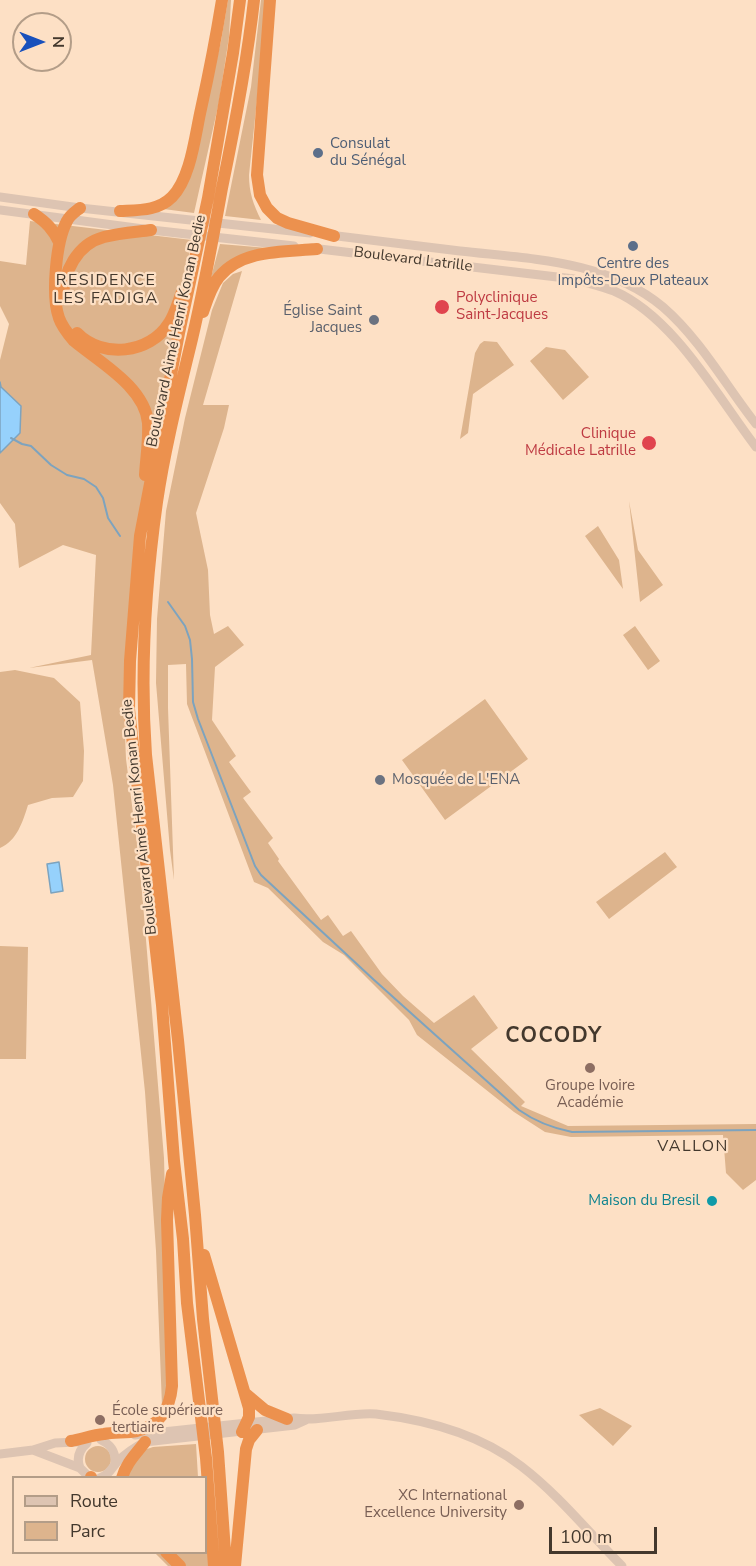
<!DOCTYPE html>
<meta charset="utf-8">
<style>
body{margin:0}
#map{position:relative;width:756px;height:1566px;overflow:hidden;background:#fde0c5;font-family:"Nunito Sans",sans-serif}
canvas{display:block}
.legend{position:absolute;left:12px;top:1476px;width:195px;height:78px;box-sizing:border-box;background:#fde0c5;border:2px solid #b39d88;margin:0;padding:8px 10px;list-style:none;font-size:18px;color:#43382d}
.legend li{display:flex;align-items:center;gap:12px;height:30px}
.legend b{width:30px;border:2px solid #b39d88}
.north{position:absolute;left:12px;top:12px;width:60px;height:60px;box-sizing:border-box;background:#fde0c5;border:2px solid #b39d88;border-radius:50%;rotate:90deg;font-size:16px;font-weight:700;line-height:24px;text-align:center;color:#43382d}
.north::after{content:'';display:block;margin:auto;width:21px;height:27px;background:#1850bc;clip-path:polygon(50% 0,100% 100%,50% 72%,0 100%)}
.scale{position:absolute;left:549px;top:1527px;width:108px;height:27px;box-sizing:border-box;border:3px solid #43382d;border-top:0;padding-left:8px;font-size:18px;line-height:21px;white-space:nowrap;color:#43382d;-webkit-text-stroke:4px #fde0c5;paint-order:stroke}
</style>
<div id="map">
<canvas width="756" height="1566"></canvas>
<ul class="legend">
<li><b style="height:8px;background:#ddc4b2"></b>Route</li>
<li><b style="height:16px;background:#ddb48d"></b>Parc</li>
</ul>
<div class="north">N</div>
<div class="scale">100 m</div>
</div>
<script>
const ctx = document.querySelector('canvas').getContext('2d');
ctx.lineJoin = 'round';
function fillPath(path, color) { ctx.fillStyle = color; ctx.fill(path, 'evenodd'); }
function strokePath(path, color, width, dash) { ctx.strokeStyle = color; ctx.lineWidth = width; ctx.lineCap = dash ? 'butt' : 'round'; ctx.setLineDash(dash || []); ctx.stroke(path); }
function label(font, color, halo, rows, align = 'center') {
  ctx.font = font + ' "Nunito Sans",sans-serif'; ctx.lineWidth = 4.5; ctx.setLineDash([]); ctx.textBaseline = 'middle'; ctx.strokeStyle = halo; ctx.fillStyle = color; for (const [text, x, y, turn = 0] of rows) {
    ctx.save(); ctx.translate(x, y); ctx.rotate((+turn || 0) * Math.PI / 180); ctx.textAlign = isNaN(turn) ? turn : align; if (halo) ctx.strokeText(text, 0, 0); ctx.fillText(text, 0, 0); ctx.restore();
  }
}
fillPath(new Path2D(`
 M 228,0 L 231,0 L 229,37 L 219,102 L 194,213 L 156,208 L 177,191 L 211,84 L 221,41 Z
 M 261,0 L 266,0 L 265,24 L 249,175 C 249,192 253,204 261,220 L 225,216 L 251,87 Z
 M 30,221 L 192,240 L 155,428 L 134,546 L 125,661 L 124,710 L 126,759 L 140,867 L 164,1158 L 170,1385 L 162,1406 L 156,1251 L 145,1092 L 113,785 L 92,660 L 29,668 L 91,655 L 96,555 L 63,545 L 19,568 L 15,524 L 0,503 L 0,453 L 20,433 L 0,387 L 0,360 L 9,324 L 0,306 L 0,261 L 26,265 Z
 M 220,244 L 268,248 L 208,288 Z
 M 242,271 L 203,405 L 229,405 L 224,428 L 196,513 L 208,570 L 210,615 L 214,634 L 228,626 L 244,645 L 215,667 L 212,720 L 236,756 L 229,762 L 251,792 L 243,798 L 273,838 L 268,843 L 279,859 L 278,861 L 321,920 L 328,915 L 343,936 L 351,931 L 382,974 L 403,996 L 434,1023 L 474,995 L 498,1028 L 471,1049 L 525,1102 L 521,1106 L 568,1126 L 756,1124 L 756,1180 L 743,1190 L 726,1173 L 723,1135 L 571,1137 L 545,1132 L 514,1112 L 417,1035 L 409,1020 L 344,955 L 323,942 L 268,888 L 254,882 L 187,704 L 186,664 L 168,665 L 168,708 L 174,880 L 170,850 L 156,683 L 157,619 L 166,511 L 185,418 L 212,310 L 223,283 L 233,274 Z
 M 484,341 L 497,342 L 514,365 L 473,394 L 468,433 L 460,439 L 475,353 L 480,344 Z
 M 546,347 L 565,350 L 589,377 L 563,400 L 530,361 Z
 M 629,501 L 638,550 L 663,585 L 640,602 Z
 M 598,526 L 619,560 L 623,589 L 585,536 Z
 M 635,626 L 660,661 L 648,670 L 623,635 Z
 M 15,670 L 54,678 L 80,702 L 84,751 L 83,781 L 73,797 L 52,798 L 28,805 C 23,821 17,841 0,848 L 0,672 Z
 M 485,699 L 528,759 L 445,820 L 402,760 Z
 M 665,852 L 677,867 L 609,919 L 596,902 Z
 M 0,946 L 28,947 L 26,1059 L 0,1059 Z
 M 600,1408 L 632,1426 L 613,1446 L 579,1415 Z
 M 196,1444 L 198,1477 L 124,1478 L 144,1450 L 153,1447 Z
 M85 1459a13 13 0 1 1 26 0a13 13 0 1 1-26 0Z
 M 206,1507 L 209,1566 L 168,1566 L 155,1553 L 206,1552 Z`), '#ddb48d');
const water = new Path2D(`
 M 0,382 L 1,387 L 21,406 L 20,433 L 0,453 Z
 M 59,862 L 63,891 L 51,893 L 47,864 Z`);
fillPath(water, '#96d1fc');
strokePath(water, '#7da3be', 1.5);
strokePath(new Path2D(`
 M 11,438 L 22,444 L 31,446 L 51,465 L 67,475 L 84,479 L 96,487 L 103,498 L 108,518 L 120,536
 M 168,602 L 185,626 L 190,640 L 192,659 L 193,702 L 198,719 L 255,866 L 261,875 L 373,979 L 519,1110 C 536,1122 552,1128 572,1132 L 756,1130`), '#7da3be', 2);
strokePath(new Path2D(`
 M 0,197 L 80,208 L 310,233
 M 0,210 L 151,230 L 294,246
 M 329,235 C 373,240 417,246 460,251 C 530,259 607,260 663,307 C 701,340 726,386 756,424
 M 311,248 L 574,279 C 587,283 601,286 614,291 C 674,317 717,396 756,447
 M 135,1435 L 294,1418 C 321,1422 349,1412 376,1414 C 427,1420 480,1434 521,1466 C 559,1495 589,1533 622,1566
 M 101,1440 C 112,1445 116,1452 115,1464
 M 33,1450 L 80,1468 L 87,1475 L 93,1478
 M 0,1454 L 33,1450 L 55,1443 L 77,1442
 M 80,1468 C 76,1458 79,1450 87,1443
 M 100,1478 C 110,1474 111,1469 117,1462 C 125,1454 135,1447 145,1442 L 295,1425 L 306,1420`), '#ddc4b2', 9);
strokePath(new Path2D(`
 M 270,0 L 257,175 L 260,195 L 267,208 L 277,218 L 288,223 L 334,236
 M 80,208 C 75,212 70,215 67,221 C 56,241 51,296 59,318 C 62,327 68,334 74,341 C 99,362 145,387 148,423 C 149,440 146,458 145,475
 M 120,211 C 139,210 158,211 172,197 C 191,178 195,135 201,109 C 209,73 216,37 222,0
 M 34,214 C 46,222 53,229 59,242
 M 63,299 C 63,272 77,244 104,237 C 120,233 136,232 151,230
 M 203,312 C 207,300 211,287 219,277 C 242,249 284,252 317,249
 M 77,333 C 102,359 150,354 169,323 C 175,314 178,302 182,292
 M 204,1255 L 249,1408 L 249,1417 L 242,1432
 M 246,1394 L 265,1410 L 287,1419
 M 71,1441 C 82,1439 93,1435 104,1434 C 114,1432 126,1433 137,1431 C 160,1426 170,1408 172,1386 L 167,1220 L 168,1198 L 172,1174
 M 91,1477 L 91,1478
 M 122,1478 C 126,1463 136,1454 145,1442
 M 166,1552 L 180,1566
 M 214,1566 L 206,1458 L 187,1303 L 183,1239 L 174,1161 L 162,1005 L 129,709 L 130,661 L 140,536 L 179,333 L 208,198 L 233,53 L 240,0
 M 226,1566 L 218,1452 L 203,1319 L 195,1215 L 178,1040 L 146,755 C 140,670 145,587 157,502 C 165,447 179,393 192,339 C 204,289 213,238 222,188 C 235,125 247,63 254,0
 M 235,1566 L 246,1449 L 249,1440 L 257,1430`), '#ec914e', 12);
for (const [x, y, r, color] of [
 [318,153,6,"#5c6f8a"],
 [633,246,6,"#5c6f8a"],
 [442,307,8,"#e0444e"],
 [374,320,6,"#6b7280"],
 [649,443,8,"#e0444e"],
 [380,780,6,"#6b7280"],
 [590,1068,6,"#8d6e63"],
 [712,1201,6,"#0f9aa8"],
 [100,1420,6,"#8d6e63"],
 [519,1505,6,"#8d6e63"]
]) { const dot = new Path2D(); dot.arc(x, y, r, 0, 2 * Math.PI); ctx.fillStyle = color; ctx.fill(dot); strokePath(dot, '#fde0c5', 2); }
label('15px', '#4e5e75', '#fde0c5', [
 ["Consulat",330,144],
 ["du Sénégal",330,161],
 ["Centre des",633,264,"center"],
 ["Impôts-Deux Plateaux",633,281,"center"]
], 'left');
label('15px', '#43382d', '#fde0c5', [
 ["Boulevard Latrille",413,260,7],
 ["Boulevard Aimé Henri Konan Bedie",177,331,-78],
 ["Boulevard Aimé Henri Konan Bedie",140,817,-96]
]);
label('15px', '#be3a42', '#fde0c5', [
 ["Polyclinique",456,298],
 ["Saint-Jacques",456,315],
 ["Clinique",636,434,"right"],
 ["Médicale Latrille",636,451,"right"]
], 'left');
label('15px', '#5b616d', '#fde0c5', [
 ["Église Saint",362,311],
 ["Jacques",362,328],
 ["Mosquée de L'ENA",392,780,"left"]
], 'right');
label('15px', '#785e54', '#fde0c5', [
 ["Groupe Ivoire",590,1086],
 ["Académie",590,1103],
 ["École supérieure",112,1411,"left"],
 ["tertiaire",112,1428,"left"],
 ["XC International",507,1496,"right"],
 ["Excellence University",507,1513,"right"]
]);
label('15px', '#0d838f', '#fde0c5', [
 ["Maison du Bresil",700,1201]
], 'right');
ctx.letterSpacing = '1.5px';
label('16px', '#43382d', '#fde0c5', [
 ["RESIDENCE",106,281],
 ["LES FADIGA",106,299],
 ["VALLON",693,1147]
]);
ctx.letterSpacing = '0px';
ctx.letterSpacing = '1.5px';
label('bold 21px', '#43382d', '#fde0c5', [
 ["COCODY",554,1037]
]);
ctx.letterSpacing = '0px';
</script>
